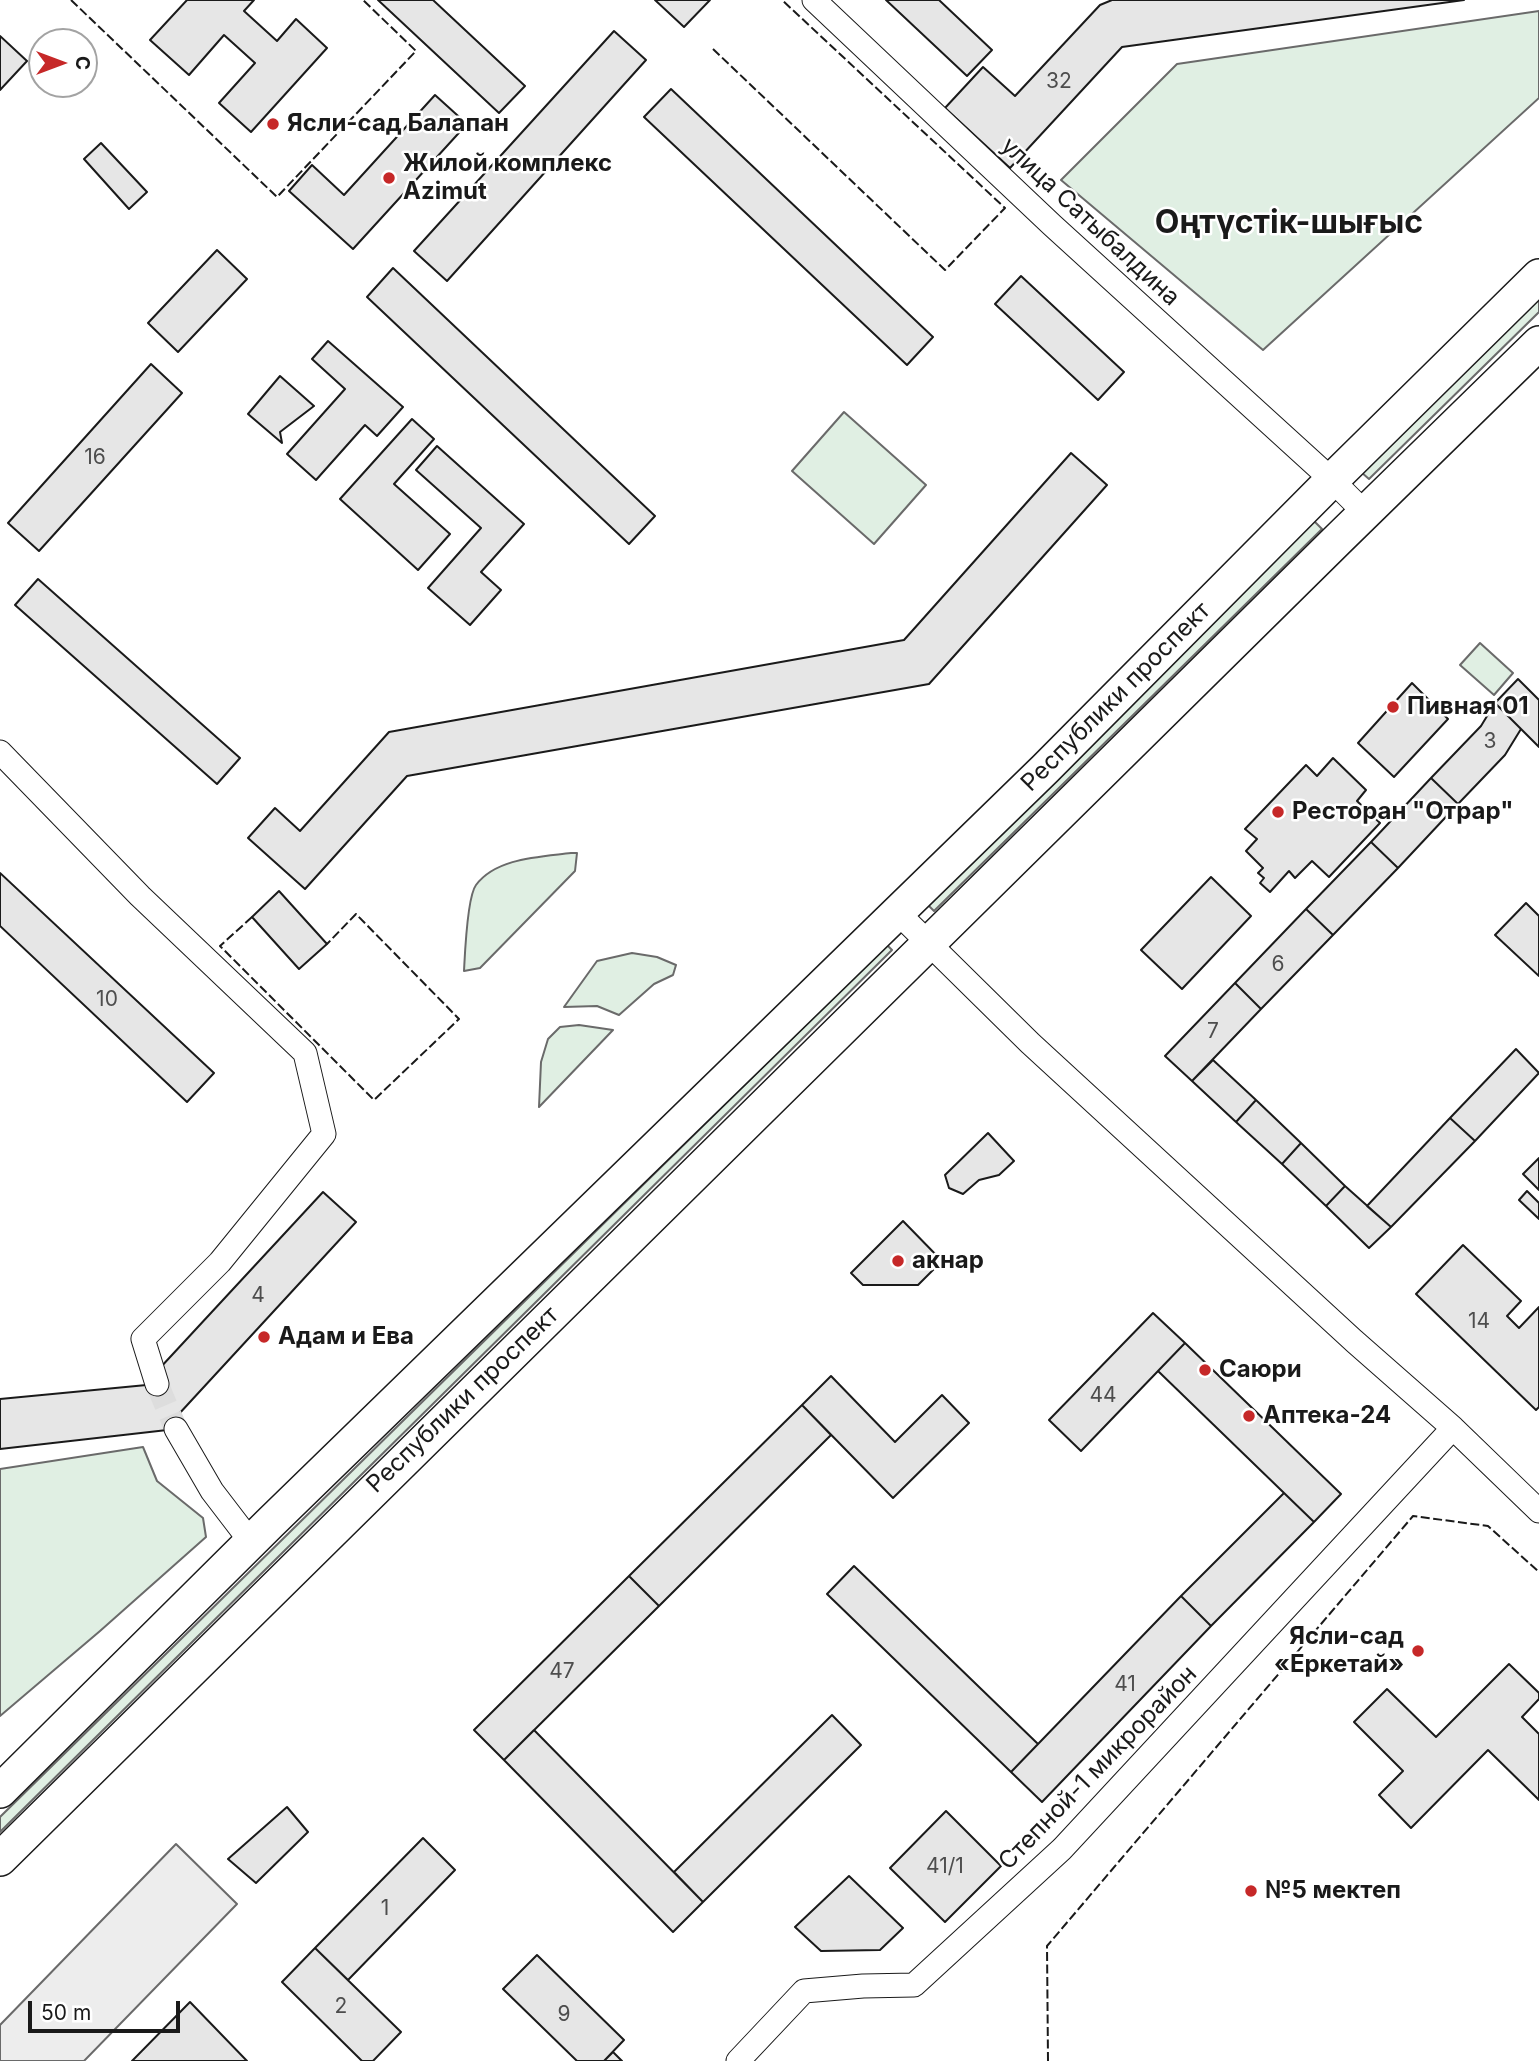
<!DOCTYPE html>
<meta charset="utf-8">
<style>
body{margin:0}
#map{position:relative;width:1539px;height:2061px;overflow:hidden;background:#fff;font-family:Inter,sans-serif}
canvas{display:block}
.north{position:absolute;left:28px;top:28px;width:70px;height:70px;box-sizing:border-box;background:#fff;border:2px solid #a3a3a3;border-radius:50%;rotate:90deg;font-size:19px;font-weight:700;line-height:28px;text-align:center;color:#1a1a1a}
.north::after{content:'';display:block;margin:auto;width:24px;height:32px;background:#c62828;clip-path:polygon(50% 0,100% 100%,50% 72%,0 100%)}
.scale{position:absolute;left:28px;top:2001px;width:152px;height:32px;box-sizing:border-box;border:4px solid #1a1a1a;border-top:0;padding-left:9px;font-size:21px;line-height:24px;white-space:nowrap;color:#1a1a1a;-webkit-text-stroke:5px #fff;paint-order:stroke}
</style>
<div id="map">
<canvas width="1539" height="2061"></canvas>
<div class="north">С</div>
<div class="scale">50 m</div>
</div>
<script>
const ctx = document.querySelector('canvas').getContext('2d');
ctx.lineJoin = 'round';
function fillPath(path, color) { ctx.fillStyle = color; ctx.fill(path, 'evenodd'); }
function strokePath(path, color, width, dash) { ctx.strokeStyle = color; ctx.lineWidth = width; ctx.lineCap = dash ? 'butt' : 'round'; ctx.setLineDash(dash || []); ctx.stroke(path); }
function label(font, color, halo, rows, align = 'center') {
  ctx.font = font + ' Inter,sans-serif'; ctx.lineWidth = 5; ctx.setLineDash([]); ctx.textBaseline = 'middle'; ctx.strokeStyle = halo; ctx.fillStyle = color; for (const [text, x, y, turn = 0] of rows) {
    ctx.save(); ctx.translate(x, y); ctx.rotate((+turn || 0) * Math.PI / 180); ctx.textAlign = isNaN(turn) ? turn : align; if (halo) ctx.strokeText(text, 0, 0); ctx.fillText(text, 0, 0); ctx.restore();
  }
}
const green = new Path2D(`
 M 1539,11 L 1539,98 L 1263,350 L 1061,180 L 1177,64 Z
 M 1539,297 L 1539,312 L 1369,479 L 1361,472 Z
 M 844,412 L 926,485 L 874,544 L 792,471 Z
 M 1314,521 L 1322,529 L 934,911 L 926,903 Z
 M 1480,643 L 1513,673 L 1494,695 L 1460,665 Z
 M 571,853 L 577,853 L 575,871 L 480,968 L 464,971 C 465,953 467,897 476,885 C 496,858 539,857 571,853 Z
 M 887,945 L 892,950 L 0,1832 L 0,1817 Z
 M 632,953 L 657,957 L 676,965 L 673,975 L 654,984 L 619,1015 L 597,1006 L 564,1007 L 597,961 Z
 M 579,1025 L 613,1030 L 539,1107 L 541,1062 L 548,1039 L 560,1027 Z
 M 143,1447 L 157,1481 L 203,1518 L 206,1537 L 100,1631 L 0,1716 L 0,1469 Z`);
fillPath(green, '#e0efe3');
strokePath(green, '#6a6a6a', 2);
const parking = new Path2D(`
 M 176,1844 L 237,1904 L 84,2061 L 0,2061 L 0,2025 Z`);
fillPath(parking, '#ededed');
strokePath(parking, '#6a6a6a', 2);
const building = new Path2D(`
 M 187,0 L 254,0 L 244,11 L 277,41 L 296,19 L 327,48 L 251,132 L 219,103 L 255,63 L 224,35 L 189,75 L 150,40 Z
 M 378,0 L 433,0 L 525,86 L 499,113 Z
 M 655,0 L 710,0 L 684,27 Z
 M 886,0 L 939,0 L 992,50 L 967,76 Z
 M 1112,0 L 1464,0 L 1122,47 L 1010,168 L 945,108 L 983,67 L 1015,96 L 1100,5 Z
 M 614,31 L 646,60 L 447,281 L 414,251 Z
 M 0,36 L 27,61 L 0,90 Z
 M 671,89 L 933,337 L 907,365 L 644,117 Z
 M 435,95 L 467,124 L 353,249 L 289,191 L 312,165 L 344,195 Z
 M 101,143 L 147,192 L 129,209 L 84,159 Z
 M 217,250 L 247,279 L 178,352 L 148,323 Z
 M 393,268 L 655,516 L 629,544 L 367,297 Z
 M 1021,276 L 1124,372 L 1098,400 L 995,304 Z
 M 328,341 L 403,407 L 377,436 L 365,425 L 316,480 L 287,454 L 345,389 L 312,359 Z
 M 151,364 L 182,393 L 39,551 L 8,523 Z
 M 280,376 L 314,406 L 280,432 L 282,443 L 248,414 Z
 M 412,419 L 434,439 L 394,484 L 450,534 L 418,570 L 340,499 Z
 M 437,446 L 524,524 L 481,572 L 501,590 L 470,625 L 428,588 L 481,528 L 416,470 Z
 M 1071,453 L 1107,485 L 929,684 L 407,776 L 305,889 L 248,838 L 275,808 L 300,831 L 389,732 L 904,640 Z
 M 38,579 L 240,758 L 217,784 L 15,605 Z
 M 1518,679 L 1539,700 L 1539,747 L 1495,703 Z
 M 1412,683 L 1448,719 L 1394,777 L 1358,743 Z
 M 1495,703 L 1521,729 L 1505,755 L 1458,804 L 1431,778 L 1481,726 Z
 M 1333,758 L 1366,790 L 1357,801 L 1380,823 L 1329,877 L 1312,861 L 1295,878 L 1289,871 L 1270,892 L 1260,883 L 1264,878 L 1258,873 L 1263,868 L 1246,851 L 1257,839 L 1245,829 L 1306,765 L 1317,776 Z
 M 1431,778 L 1458,804 L 1398,868 L 1371,842 Z
 M 1371,842 L 1398,868 L 1333,935 L 1306,909 Z
 M 0,873 L 214,1073 L 187,1102 L 0,926 Z
 M 1211,877 L 1251,916 L 1182,989 L 1141,950 Z
 M 279,891 L 327,944 L 299,969 L 252,917 Z
 M 1526,903 L 1539,916 L 1539,976 L 1495,935 Z
 M 1306,909 L 1333,935 L 1261,1009 L 1235,983 Z
 M 1235,983 L 1261,1009 L 1192,1081 L 1165,1056 Z
 M 1516,1049 L 1539,1073 L 1475,1141 L 1450,1118 Z
 M 1213,1060 L 1256,1100 L 1236,1122 L 1192,1081 Z
 M 1256,1100 L 1301,1143 L 1282,1164 L 1236,1122 Z
 M 1450,1118 L 1475,1141 L 1391,1227 L 1367,1206 Z
 M 988,1133 L 1014,1161 L 999,1175 L 979,1180 L 963,1194 L 949,1188 L 945,1175 Z
 M 1301,1143 L 1345,1186 L 1326,1206 L 1282,1164 Z
 M 1539,1158 L 1539,1190 L 1523,1174 Z
 M 1345,1186 L 1391,1227 L 1369,1248 L 1326,1206 Z
 M 1527,1191 L 1539,1203 L 1539,1219 L 1519,1200 Z
 M 323,1192 L 356,1222 L 178,1415 L 176,1429 L 0,1449 L 0,1399 L 157,1384 L 159,1369 Z
 M 903,1221 L 942,1261 L 918,1285 L 863,1285 L 851,1273 Z
 M 1463,1245 L 1521,1301 L 1507,1316 L 1519,1328 L 1539,1307 L 1539,1407 L 1536,1410 L 1416,1294 Z
 M 1153,1313 L 1185,1343 L 1081,1451 L 1049,1420 Z
 M 1185,1343 L 1341,1494 L 1314,1522 L 1158,1371 Z
 M 831,1376 L 895,1442 L 942,1395 L 969,1423 L 893,1498 L 802,1405 Z
 M 802,1405 L 831,1435 L 659,1606 L 629,1576 Z
 M 1284,1493 L 1314,1522 L 1211,1626 L 1181,1596 Z
 M 854,1566 L 1038,1744 L 1011,1772 L 827,1594 Z
 M 629,1576 L 659,1606 L 504,1760 L 474,1730 Z
 M 1181,1596 L 1211,1626 L 1042,1802 L 1011,1772 Z
 M 1509,1664 L 1539,1693 L 1539,1699 L 1522,1717 L 1539,1734 L 1539,1800 L 1488,1750 L 1411,1828 L 1379,1795 L 1403,1771 L 1354,1722 L 1387,1689 L 1436,1737 Z
 M 832,1715 L 861,1745 L 703,1902 L 674,1872 Z
 M 534,1730 L 703,1902 L 673,1932 L 504,1760 Z
 M 287,1807 L 308,1832 L 256,1883 L 228,1859 Z
 M 946,1811 L 1001,1866 L 945,1922 L 890,1868 Z
 M 423,1838 L 455,1870 L 348,1980 L 315,1948 Z
 M 849,1876 L 903,1928 L 880,1950 L 821,1951 L 795,1927 Z
 M 315,1948 L 401,2032 L 373,2061 L 362,2061 L 282,1982 Z
 M 537,1955 L 624,2040 L 604,2061 L 577,2061 L 503,1989 Z
 M 190,2002 L 247,2061 L 132,2061 Z
 M 613,2052 L 622,2061 L 604,2061 Z`);
fillPath(building, '#e6e6e6');
strokePath(building, '#1a1a1a', 2);
strokePath(new Path2D(`
 M 157,1384 L 176,1429`), '#ddd', 23, [23, 11]);
const minor = new Path2D(`
 M 814,0 L 1052,225 L 1332,480 L 1364,512
 M 0,752 L 140,896 L 305,1053 L 324,1134 L 220,1262 L 143,1339 L 157,1384
 M 897,912 L 1030,1043 L 1354,1341 L 1453,1428 L 1539,1511
 M 176,1429 L 212,1491 L 251,1542
 M 738,2061 L 804,1991 L 863,1986 L 914,1985 L 1062,1849 L 1453,1428`);
const highway = new Path2D(`
 M 0,1791 L 270,1523 L 1045,769 L 1332,480 L 1539,276
 M 0,1859 C 308,1552 619,1249 928,944 C 1131,744 1334,542 1539,343`);
strokePath(minor, '#1a1a1a', 25);
strokePath(highway, '#1a1a1a', 36);
strokePath(minor, '#fff', 23);
strokePath(highway, '#fff', 33);
strokePath(new Path2D(`
 M 71,0 L 277,197 L 416,51 L 363,0
 M 713,49 L 945,270 L 1005,208 L 782,0
 M 252,917 L 220,946 L 374,1100 L 459,1019 L 356,914 L 327,944
 M 1048,2061 L 1047,1946 L 1413,1516 L 1488,1526 L 1539,1572`), '#1a1a1a', 2, [9, 3.5]);
for (const [x, y, r, color] of [
 [273,124,7,"#c62828"],
 [389,178,7,"#c62828"],
 [1393,707,7,"#c62828"],
 [1278,812,7,"#c62828"],
 [898,1261,7,"#c62828"],
 [264,1337,7,"#c62828"],
 [1205,1370,7,"#c62828"],
 [1249,1416,7,"#c62828"],
 [1418,1651,7,"#c62828"],
 [1251,1891,7,"#c62828"]
]) { const dot = new Path2D(); dot.arc(x, y, r, 0, 2 * Math.PI); ctx.fillStyle = color; ctx.fill(dot); strokePath(dot, '#fff', 2.5); }
label('21px', '#4d4d4d', null, [
 ["32",1059,82],
 ["16",95,458],
 ["3",1490,742],
 ["6",1278,965],
 ["10",107,1000],
 ["7",1213,1032],
 ["4",258,1296],
 ["14",1479,1322],
 ["44",1103,1396],
 ["47",562,1672],
 ["41",1125,1685],
 ["41/1",945,1867],
 ["1",385,1909],
 ["2",341,2007],
 ["9",564,2015]
]);
label('bold 24px', '#1a1a1a', '#fff', [
 ["Ясли-сад Балапан",287,124],
 ["Жилой комплекс",403,164],
 ["Azimut",403,192],
 ["Пивная 01",1407,707],
 ["Ресторан \"Отрар\"",1292,812],
 ["акнар",912,1261],
 ["Адам и Ева",278,1337],
 ["Саюри",1219,1370],
 ["Аптека-24",1263,1416],
 ["Ясли-сад",1404,1637,"right"],
 ["«Еркетай»",1404,1665,"right"],
 ["№5 мектеп",1265,1891]
], 'left');
label('24px', '#1a1a1a', '#fff', [
 ["улица Сатыбалдина",1090,222,43],
 ["Республики проспект",1116,697,-45],
 ["Республики проспект",463,1400,-44],
 ["Степной-1 микрорайон",1098,1768,-46]
]);
label('bold 32px', '#1a1a1a', '#fff', [
 ["Оңтүстік-шығыс",1289,223]
]);
</script>
